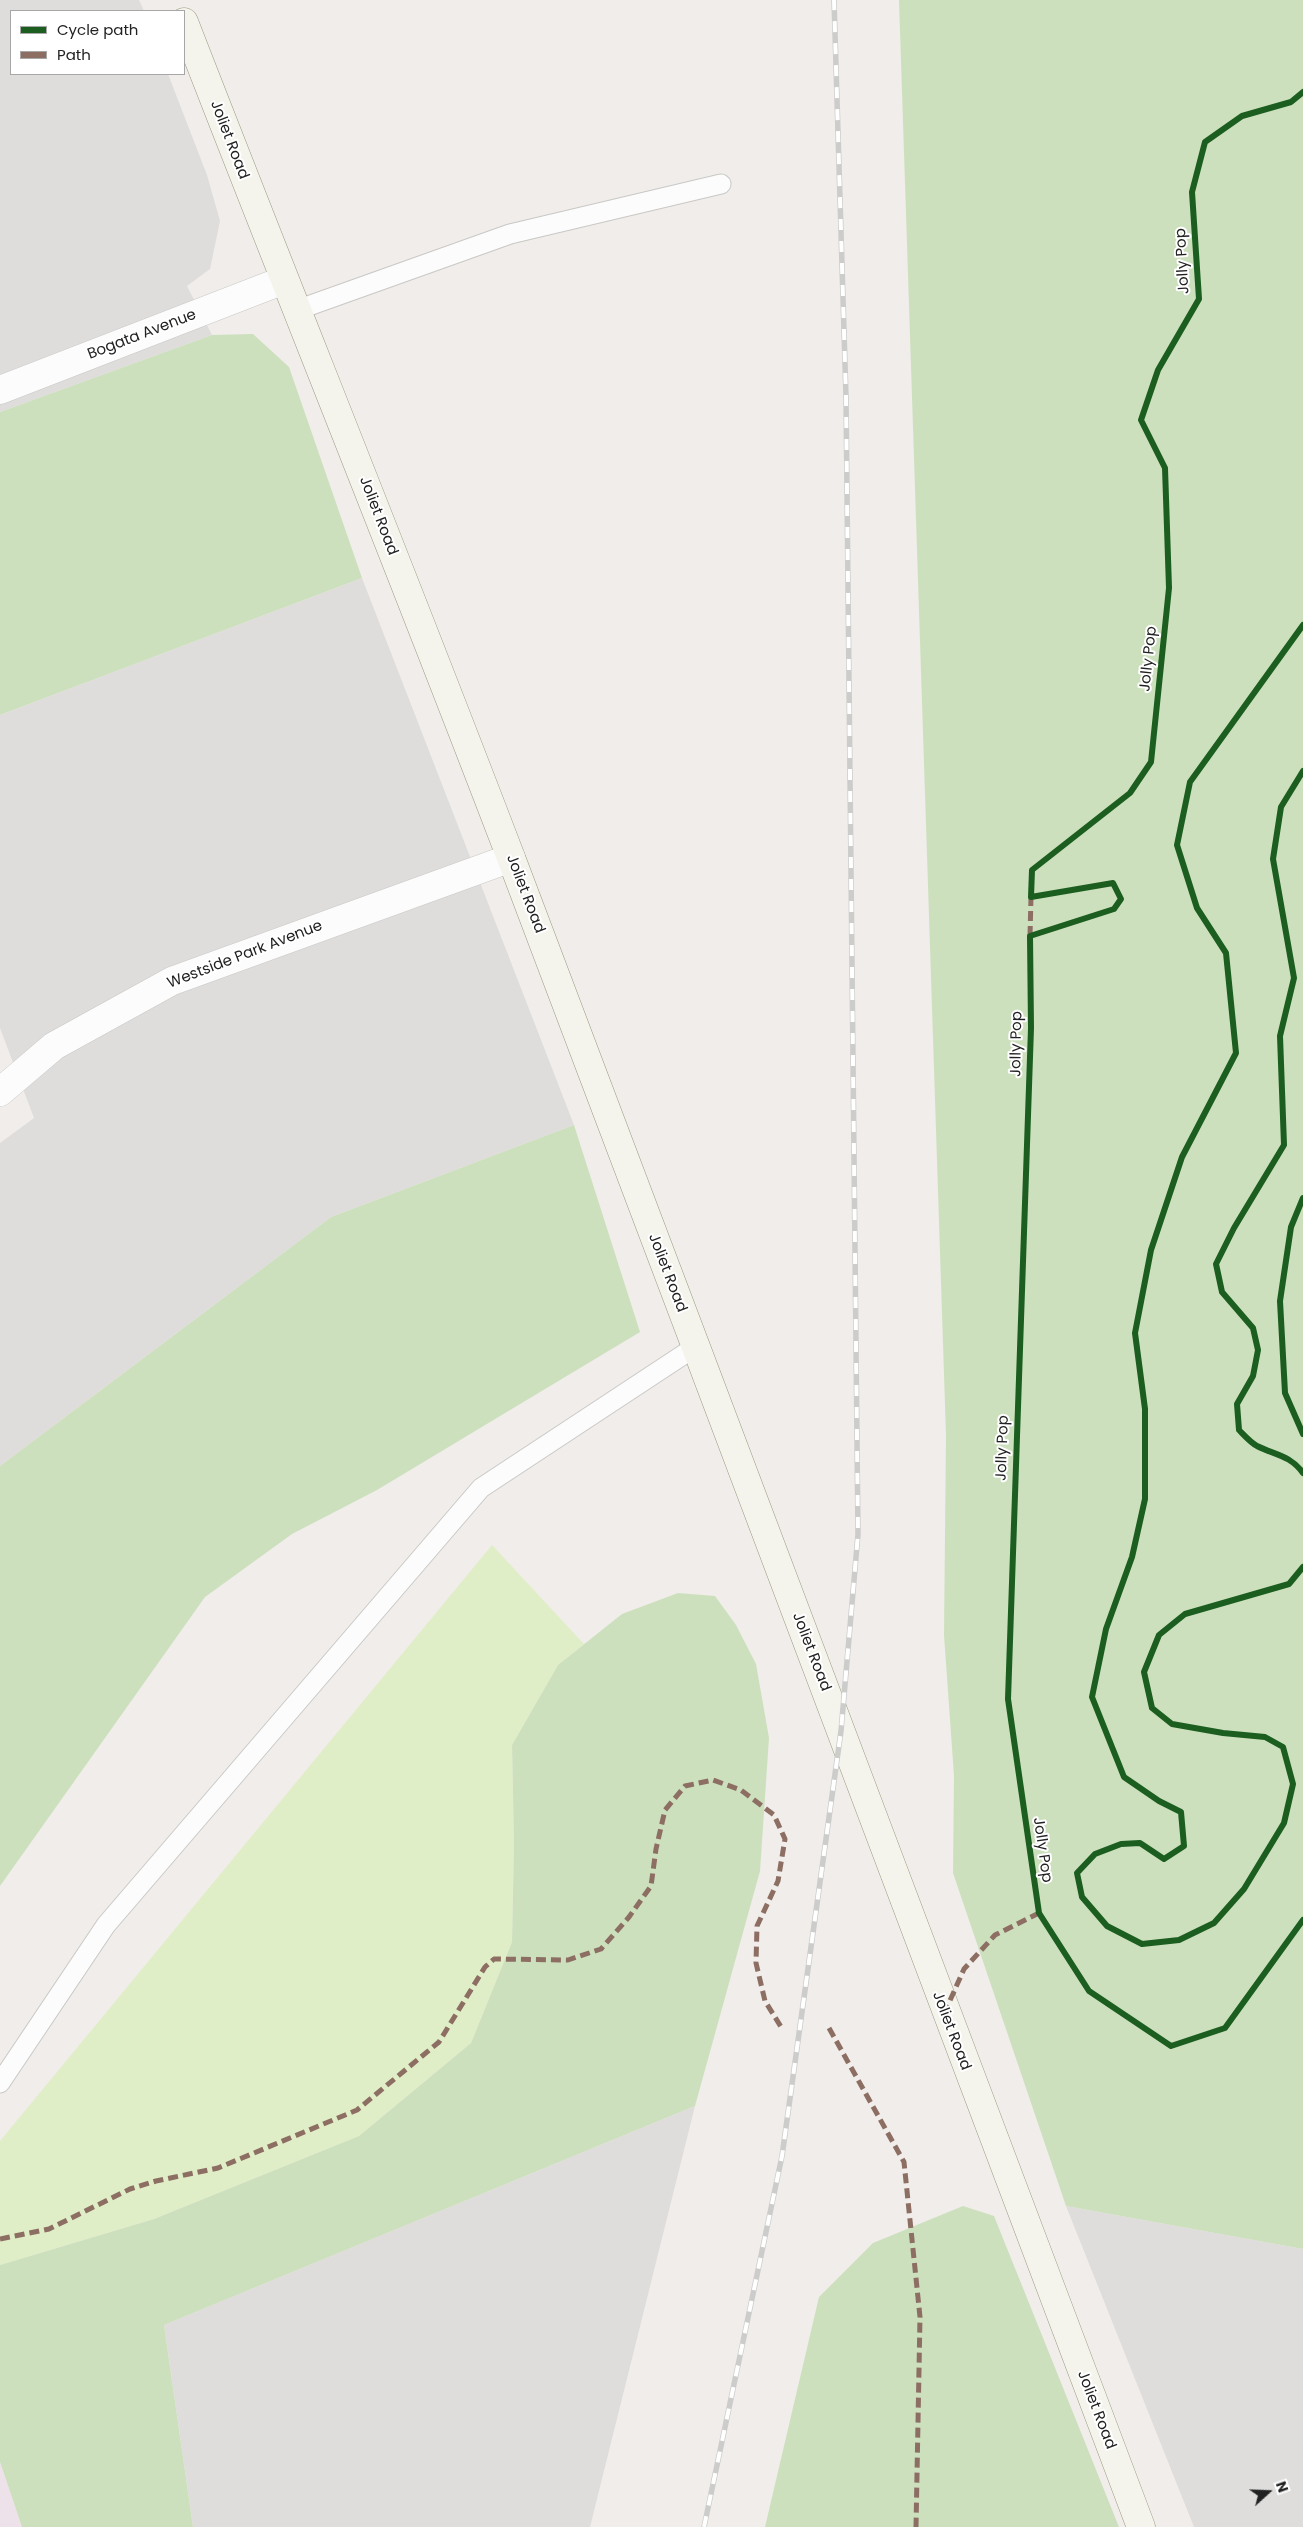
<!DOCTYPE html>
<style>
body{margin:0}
#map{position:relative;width:1303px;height:2527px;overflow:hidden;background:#f0edea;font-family:Poppins,sans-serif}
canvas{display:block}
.legend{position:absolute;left:10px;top:10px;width:175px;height:65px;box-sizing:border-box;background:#fff;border:1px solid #a7a7a7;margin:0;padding:6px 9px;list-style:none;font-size:15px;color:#222}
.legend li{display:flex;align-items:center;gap:10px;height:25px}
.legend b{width:25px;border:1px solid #a7a7a7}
.north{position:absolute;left:1243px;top:2467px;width:50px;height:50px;-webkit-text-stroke:4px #fff;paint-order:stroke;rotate:70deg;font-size:14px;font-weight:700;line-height:20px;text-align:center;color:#222}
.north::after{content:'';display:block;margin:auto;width:18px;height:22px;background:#222;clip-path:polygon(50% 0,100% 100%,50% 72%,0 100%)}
</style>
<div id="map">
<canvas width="1303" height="2527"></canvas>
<ul class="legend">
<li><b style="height:6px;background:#1b5e20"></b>Cycle path</li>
<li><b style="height:6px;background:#8d6e63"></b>Path</li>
</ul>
<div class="north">N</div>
</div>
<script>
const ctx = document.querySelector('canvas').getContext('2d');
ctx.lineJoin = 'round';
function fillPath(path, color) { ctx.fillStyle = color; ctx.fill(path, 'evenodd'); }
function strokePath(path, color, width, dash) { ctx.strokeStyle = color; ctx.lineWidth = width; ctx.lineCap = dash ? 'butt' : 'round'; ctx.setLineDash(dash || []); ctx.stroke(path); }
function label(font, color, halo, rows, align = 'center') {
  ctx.font = font + ' Poppins,sans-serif'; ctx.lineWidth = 4; ctx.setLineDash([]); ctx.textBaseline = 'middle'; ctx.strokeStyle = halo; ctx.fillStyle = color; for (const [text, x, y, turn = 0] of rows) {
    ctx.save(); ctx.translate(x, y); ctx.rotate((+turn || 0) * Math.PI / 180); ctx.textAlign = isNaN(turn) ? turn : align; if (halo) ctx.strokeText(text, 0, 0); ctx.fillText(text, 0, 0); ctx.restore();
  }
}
fillPath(new Path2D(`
 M 0,0 L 139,0 L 144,11 L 11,11 L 11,74 L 168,74 L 207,175 L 220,221 L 210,269 L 187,286 L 212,335 L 0,412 Z
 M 362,578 L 574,1125 L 331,1217 L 0,1466 L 0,1143 L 34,1118 L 0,1028 L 0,715 Z
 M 695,2106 L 590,2527 L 193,2527 L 164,2325 Z
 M 1066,2206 L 1303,2249 L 1303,2527 L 1194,2527 Z`), '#dfdddc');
fillPath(new Path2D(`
 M 0,2462 L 22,2527 L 0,2527 Z`), '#eee2ea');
fillPath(new Path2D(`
 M 492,1545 L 584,1644 L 558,1665 L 512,1745 L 514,1842 L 512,1942 L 471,2043 L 359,2136 L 154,2219 L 0,2265 L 0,2141 Z`), '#e0eec7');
fillPath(new Path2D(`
 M 899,0 L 1303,0 L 1303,2249 L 1066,2206 L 953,1873 L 954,1776 L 944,1635 L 946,1435 Z
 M 253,334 L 289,367 L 362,578 L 0,715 L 0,412 L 212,335 Z
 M 574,1125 L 640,1332 L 377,1490 L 292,1534 L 205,1597 L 0,1886 L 0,1466 L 331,1217 Z
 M 678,1593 L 715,1596 L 736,1625 L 756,1664 L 769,1738 L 760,1871 L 695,2106 L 164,2325 L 193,2527 L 22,2527 L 0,2462 L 0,2265 L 154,2219 L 359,2136 L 471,2043 L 512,1942 L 514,1842 L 512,1745 L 558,1665 L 622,1614 Z
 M 963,2206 L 994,2216 L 1119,2527 L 765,2527 L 819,2297 L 873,2243 Z`), '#cde0bd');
const lane = new Path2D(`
 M 297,310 L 510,234 L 721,184
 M 0,2083 L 106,1925 L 481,1488 L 695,1347`);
const street = new Path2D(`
 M 0,390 L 284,280
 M 0,1092 L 54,1046 L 172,981 L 511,858`);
const secondary = new Path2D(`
 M 184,22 C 293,303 406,582 513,863 C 724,1417 929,1973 1141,2527`);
strokePath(lane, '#c9c8c6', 21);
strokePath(street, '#c9c8c6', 29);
strokePath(secondary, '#9c9a80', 29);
strokePath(lane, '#fdfcfc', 19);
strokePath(street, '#fdfcfc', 28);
strokePath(secondary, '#f5f4ec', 28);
const rail = new Path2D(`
 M 704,2527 L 782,2156 L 841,1731 L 858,1534 L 846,397 L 834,0`);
strokePath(rail, '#cccccb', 5.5);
strokePath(rail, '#fff', 4, [11]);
strokePath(new Path2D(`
 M 1030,936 L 1031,897
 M 944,2014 L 964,1969 L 995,1935 L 1039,1913
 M 829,2028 L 904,2162 L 920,2317 L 916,2527
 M 0,2239 L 49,2229 L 130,2189 L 156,2181 L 218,2168 L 357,2110 L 439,2042 L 485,1967 L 494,1959 L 568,1960 L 601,1949 L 629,1917 L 651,1886 L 656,1849 L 665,1810 L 685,1786 L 713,1780 L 741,1790 L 774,1815 L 785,1839 L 778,1881 L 757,1926 L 756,1963 L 765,2001 L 783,2030`), '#8d6e63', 5, [10, 5]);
strokePath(new Path2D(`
 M 1303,92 L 1291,102 L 1242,116 L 1205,142 L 1192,192 L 1199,299 L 1158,370 L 1141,420 L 1165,468 L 1169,588 L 1151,762 L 1130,793 L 1032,870 L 1031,897 L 1113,883 L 1121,899 L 1114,909 L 1030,936 L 1031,1028 L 1008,1699 L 1039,1913 L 1089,1991 L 1171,2046 L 1225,2028 L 1303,1920
 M 1303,625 L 1190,782 L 1177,845 L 1197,908 L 1226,953 L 1236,1053 L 1182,1157 L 1151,1250 L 1135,1333 L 1145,1409 L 1145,1499 L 1132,1557 L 1106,1629 L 1092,1697 L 1124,1777 L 1159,1801 L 1181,1812 L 1184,1846 L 1164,1859 L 1140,1843 L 1121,1844 L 1095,1854 L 1077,1873 L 1082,1897 L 1107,1926 L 1142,1944 L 1179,1940 L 1214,1923 L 1244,1889 L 1284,1823 L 1293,1784 L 1283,1747 L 1265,1737 L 1223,1733 L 1172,1724 L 1152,1708 L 1144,1672 L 1159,1635 L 1185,1614 L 1289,1584 L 1303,1567
 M 1303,771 L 1281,807 L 1273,859 L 1294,978 L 1280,1036 L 1284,1145 L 1234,1228 L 1216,1264 L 1222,1292 L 1253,1328 L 1258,1350 L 1253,1376 L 1237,1404 L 1239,1430 C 1244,1435 1250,1442 1257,1446 C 1275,1455 1290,1455 1303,1473
 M 1303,1198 L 1291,1227 L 1280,1301 L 1285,1393 L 1303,1434`), '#1b5e20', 6);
label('15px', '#222', '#fff', [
 ["Joliet Road",229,140,69],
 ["Jolly Pop",1183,261,-93],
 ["Bogata Avenue",142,335,-21],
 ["Joliet Road",378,516,69],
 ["Jolly Pop",1149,659,-84],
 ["Joliet Road",525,894,69],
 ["Westside Park Avenue",245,955,-21],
 ["Jolly Pop",1017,1044,-89],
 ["Joliet Road",667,1273,69],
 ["Jolly Pop",1003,1448,-88],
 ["Joliet Road",811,1652,69],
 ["Jolly Pop",1042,1850,82],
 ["Joliet Road",951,2031,69],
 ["Joliet Road",1096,2410,69]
]);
</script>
